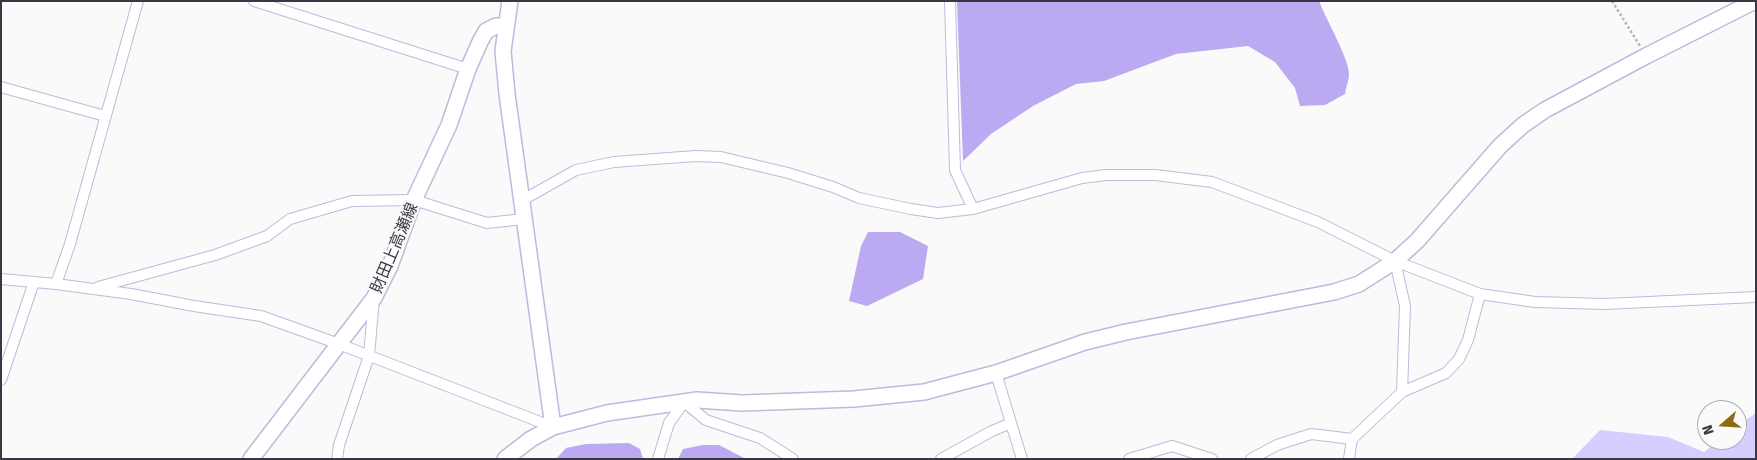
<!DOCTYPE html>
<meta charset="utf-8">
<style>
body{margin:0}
#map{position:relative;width:1757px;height:460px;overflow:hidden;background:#fafafa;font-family:"Fira Sans",sans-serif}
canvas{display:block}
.frame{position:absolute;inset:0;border:2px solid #3a3745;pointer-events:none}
.north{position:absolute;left:1697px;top:400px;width:50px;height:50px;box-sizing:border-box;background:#fafafa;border:1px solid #adacb2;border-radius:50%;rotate:251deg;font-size:14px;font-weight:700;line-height:20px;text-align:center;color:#3a3745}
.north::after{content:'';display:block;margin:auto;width:18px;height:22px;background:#8f6c11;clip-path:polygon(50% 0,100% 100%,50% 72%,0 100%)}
</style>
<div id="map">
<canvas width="1757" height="460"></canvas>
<div class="frame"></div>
<div class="north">N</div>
</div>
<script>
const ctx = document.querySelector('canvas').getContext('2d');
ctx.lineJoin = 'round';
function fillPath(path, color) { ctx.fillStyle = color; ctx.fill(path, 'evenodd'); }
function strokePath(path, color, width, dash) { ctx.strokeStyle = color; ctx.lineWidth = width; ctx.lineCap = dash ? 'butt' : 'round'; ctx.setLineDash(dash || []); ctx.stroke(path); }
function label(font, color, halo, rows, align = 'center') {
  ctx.font = font + ' "Fira Sans","Noto Sans JP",sans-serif'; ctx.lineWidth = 4.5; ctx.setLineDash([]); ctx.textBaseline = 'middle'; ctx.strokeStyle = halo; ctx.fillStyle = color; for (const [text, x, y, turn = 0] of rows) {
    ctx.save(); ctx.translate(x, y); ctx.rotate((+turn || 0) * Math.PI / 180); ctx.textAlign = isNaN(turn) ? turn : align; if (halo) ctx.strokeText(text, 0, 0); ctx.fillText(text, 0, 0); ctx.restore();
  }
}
fillPath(new Path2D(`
 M 1756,413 L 1756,459 L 1572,459 L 1600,430 L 1668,437 L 1704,452 L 1719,440 L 1737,440 L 1737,426 Z`), '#d8cdff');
fillPath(new Path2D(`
 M 957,1 L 1319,1 C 1326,19 1349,59 1349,74 C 1349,80 1346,87 1345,94 L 1325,105 L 1300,106 L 1295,88 L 1275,62 L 1248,46 L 1176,54 L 1104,81 L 1076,84 L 1033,106 L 991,134 L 963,161 Z
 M 868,232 L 900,232 L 928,246 L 923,279 L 867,306 L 849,301 L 861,246 Z
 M 629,443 L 640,449 L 643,459 L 556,459 L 566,448 L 586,444 Z
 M 703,445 L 719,445 L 746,459 L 678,459 L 683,449 Z`), '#bba9f2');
const street = new Path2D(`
 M 254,1 L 468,69
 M 950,1 L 955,170 L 973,209
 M 1,87 L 105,116
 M 521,201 L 576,170 L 614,162 L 696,156 L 721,157 L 788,173 L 833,187 L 859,198 L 911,209 L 938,213 L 973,209 L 1082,178 L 1106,175 L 1155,175 L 1212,182 L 1318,222 L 1395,261 L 1480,294 L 1535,302 L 1605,304 L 1756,297
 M 1395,261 L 1405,306 L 1402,392
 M 1,279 L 56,284 L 131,294 L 194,306 L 261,316 L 339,344 L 553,427
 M 56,284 L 70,244 L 138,1
 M 98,287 L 215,255 L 267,236 L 290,219 L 352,201 L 414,200 L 487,223 L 523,219
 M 996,373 L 1011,423
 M 1,380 L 34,282
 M 337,459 L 339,445 L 369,356 L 374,298
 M 658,459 L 669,423 L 684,402 L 706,420 L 760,438 L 793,459
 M 941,459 L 992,431 L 1011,423 L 1022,459
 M 1129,459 L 1172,446 L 1212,459
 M 1251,459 L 1277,445 L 1311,434 L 1352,439
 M 1349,459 L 1352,439 L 1402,392 L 1446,373 L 1459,359 L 1468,340 L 1480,294`);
const secondary = new Path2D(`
 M 510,1 L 503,51 L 507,94 L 553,427
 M 251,459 L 374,298 L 390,266 L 414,200 L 449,125 L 468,69 L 480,42 L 486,31 L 496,26 L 505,27
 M 505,459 L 531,439 L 553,427 L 607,413 L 697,400 L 742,403 L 854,399 L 924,392 L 996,373 L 1085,342 L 1126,332 L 1334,292 L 1359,284 L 1395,261 L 1417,241 L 1500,146 L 1523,125 L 1545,110 L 1646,56 L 1755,1`);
strokePath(street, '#c0b9dc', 12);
strokePath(secondary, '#c0b9dc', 18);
strokePath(new Path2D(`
 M 1612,1 L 1640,46`), '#b4b3b8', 2.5, [2.5, 2.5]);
strokePath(street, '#fff', 10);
strokePath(secondary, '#fff', 15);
label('16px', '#3a3745', '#fafafa', [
 ["財田上高瀬線",395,248,-67]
]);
</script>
